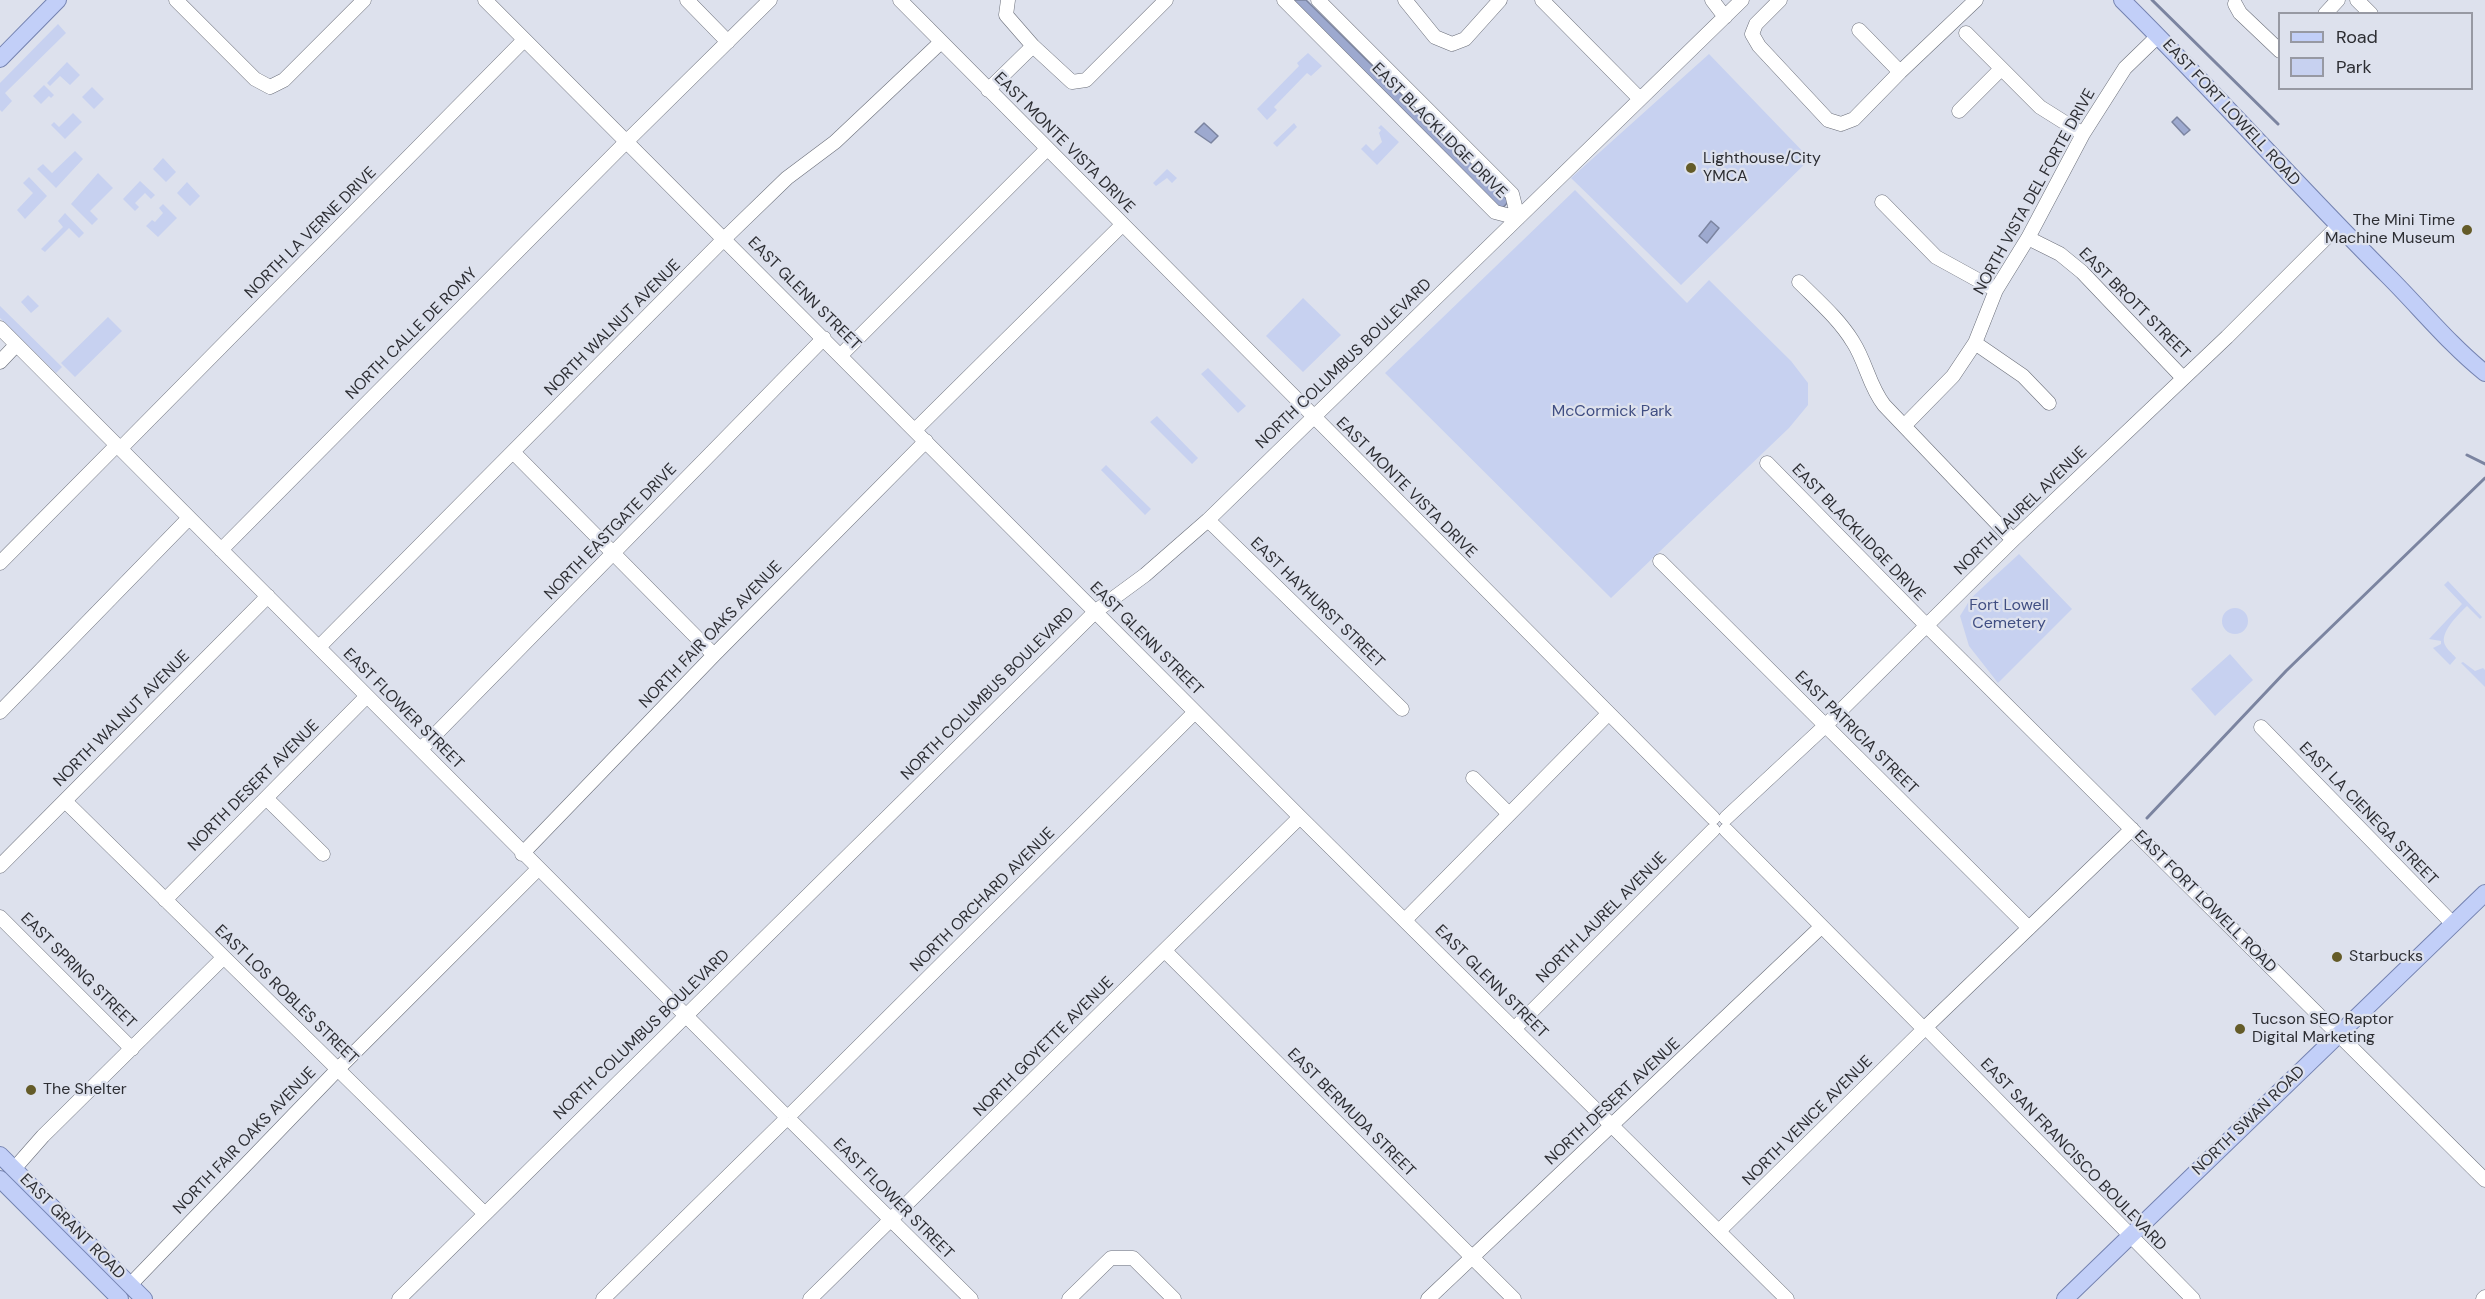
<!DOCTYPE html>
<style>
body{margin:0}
#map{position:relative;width:2485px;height:1299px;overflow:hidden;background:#dde1ed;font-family:"DM Sans",sans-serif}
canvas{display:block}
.legend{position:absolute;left:2278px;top:12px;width:195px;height:78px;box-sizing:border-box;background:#dde1ed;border:2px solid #9799a3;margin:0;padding:8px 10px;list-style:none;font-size:18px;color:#2d2e33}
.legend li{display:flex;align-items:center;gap:12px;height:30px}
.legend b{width:30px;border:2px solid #9799a3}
</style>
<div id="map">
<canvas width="2485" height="1299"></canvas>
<ul class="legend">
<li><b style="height:8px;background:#c2cff8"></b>Road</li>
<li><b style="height:16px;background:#c7d1f0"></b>Park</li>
</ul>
</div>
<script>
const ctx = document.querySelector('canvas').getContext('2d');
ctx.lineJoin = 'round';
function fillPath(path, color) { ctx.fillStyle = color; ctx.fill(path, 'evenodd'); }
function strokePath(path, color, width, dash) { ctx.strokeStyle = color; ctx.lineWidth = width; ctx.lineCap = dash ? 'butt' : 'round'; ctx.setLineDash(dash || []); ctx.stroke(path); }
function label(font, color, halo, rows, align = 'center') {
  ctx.font = font + ' "DM Sans",sans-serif'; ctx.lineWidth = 4.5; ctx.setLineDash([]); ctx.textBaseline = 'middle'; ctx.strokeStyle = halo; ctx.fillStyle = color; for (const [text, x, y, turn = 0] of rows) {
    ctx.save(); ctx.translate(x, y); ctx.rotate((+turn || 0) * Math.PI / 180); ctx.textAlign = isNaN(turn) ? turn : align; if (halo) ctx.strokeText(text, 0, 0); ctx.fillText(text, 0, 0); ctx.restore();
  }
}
fillPath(new Path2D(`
 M 58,24 L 66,33 L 5,93 L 12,101 L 2,112 L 0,110 L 0,83 Z
 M 1308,53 L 1322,66 L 1311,76 L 1307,73 L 1274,107 L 1277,110 L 1267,120 L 1257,109 L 1299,66 L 1297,63 Z
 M 1709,54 L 1810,159 L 1681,285 L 1571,178 Z
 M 67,62 L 80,75 L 70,85 L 60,76 L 50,86 L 47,83 Z
 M 44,85 L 54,95 L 51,98 L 49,96 L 41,104 L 33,96 Z
 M 92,87 L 104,99 L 94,109 L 82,97 Z
 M 73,113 L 82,122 L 65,139 L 51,125 L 54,122 L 59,127 Z
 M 1294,123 L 1297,127 L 1277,147 L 1273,143 Z
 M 1381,125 L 1399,142 L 1377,165 L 1361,149 L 1366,144 L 1373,151 L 1382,142 L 1379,133 L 1381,130 L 1378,128 Z
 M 75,151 L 83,159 L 56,188 L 37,169 L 43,164 L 52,173 Z
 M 163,158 L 176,172 L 166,182 L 153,169 Z
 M 1167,169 L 1177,178 L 1172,183 L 1167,178 L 1156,186 L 1153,183 Z
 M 98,173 L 113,188 L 90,211 L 98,219 L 92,225 L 71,204 Z
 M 29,177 L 47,196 L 25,219 L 17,210 L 33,193 L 23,183 Z
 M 140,181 L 155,195 L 151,199 L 145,193 L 135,203 L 139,207 L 135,211 L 123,199 Z
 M 187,182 L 200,196 L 190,206 L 177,193 Z
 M 1575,190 L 1687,303 L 1709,280 L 1791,361 L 1808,383 L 1808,405 L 1789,428 L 1611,598 L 1385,373 Z
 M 163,204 L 177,218 L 158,237 L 146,226 L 152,220 L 155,222 L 163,213 L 159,208 Z
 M 65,213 L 84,233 L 79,238 L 69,228 L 45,252 L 41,249 L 63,227 L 58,221 Z
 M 28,295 L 39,306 L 31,313 L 21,302 Z
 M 1303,298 L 1341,335 L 1303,372 L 1266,336 Z
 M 0,306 L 62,367 L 56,373 L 0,318 Z
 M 108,317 L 122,331 L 75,377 L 61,363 Z
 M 1208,368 L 1246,406 L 1238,413 L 1201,374 Z
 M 1157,416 L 1198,458 L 1192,464 L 1150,422 Z
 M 1106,465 L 1151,509 L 1145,515 L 1101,470 Z
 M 2019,554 L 2072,609 L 1998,683 L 1969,646 L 1960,616 L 1971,598 Z
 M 2448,581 L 2482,617 L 2480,619 L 2467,606 C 2459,614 2442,630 2444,642 C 2445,648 2452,653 2456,658 L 2450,665 L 2433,648 L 2441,644 L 2441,641 L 2429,639 L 2462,604 L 2444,585 Z
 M2222 621a13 13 0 1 1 26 0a13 13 0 1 1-26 0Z
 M 2230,654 L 2253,680 L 2215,716 L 2191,689 Z
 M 2463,662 L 2475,671 L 2483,668 L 2485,670 L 2485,687 L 2461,663 Z`), '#c7d1f0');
const water = new Path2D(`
 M 1291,0 L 1306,0 L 1509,201 L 1500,211 Z
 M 2177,117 L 2190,130 L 2184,135 L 2172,122 Z
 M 1204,123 L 1218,136 L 1211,143 L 1195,132 Z
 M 1711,221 L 1719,228 L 1707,243 L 1699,236 Z`);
fillPath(water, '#9da9cf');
strokePath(water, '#7b84a0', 1.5);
strokePath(new Path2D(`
 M 2152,0 L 2278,124
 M 2467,455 L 2485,464
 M 2147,818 L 2286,671 L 2485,478`), '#7b84a0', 3);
const minor = new Path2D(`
 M 176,0 L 255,79 L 270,87
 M 485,0 L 1300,817 L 1787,1299
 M 687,0 L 728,42
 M 900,0 L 1713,818
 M 1008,0 L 1006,15 L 1033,46 L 1072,82 L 1086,80 L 1166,0
 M 1284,0 L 1495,212 L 1518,218 L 1512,194 L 1318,0
 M 1405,0 L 1435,37 L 1452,44 L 1465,39 L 1500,0
 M 1542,0 L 1640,99
 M 1712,0 L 1725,17
 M 1780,0 L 1756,24 L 1752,34 L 1759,46 L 1828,120 L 1841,124 L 1854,119 L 1900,72 L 1976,0
 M 2357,0 L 2371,14
 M 2235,4 L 2240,13 L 2280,51
 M 2325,14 L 2338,0
 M 1859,30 L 1900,72
 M 1966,33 L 2040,107 L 2083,134
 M 270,87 L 284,80 L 364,0
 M 988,90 L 1033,46
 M 1959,111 L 2001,69
 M 1882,202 L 1936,257 L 1996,290
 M 2028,238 L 2060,254 L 2082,272 L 2183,378
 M 1799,282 C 1818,301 1839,319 1853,342 C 1866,362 1869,386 1884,405 L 2013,540
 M 0,328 L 783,1113
 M 1975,343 L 2023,376 L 2049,403
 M 841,355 L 1047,149
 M 0,362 L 16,345
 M 1904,426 L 1953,376 L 1975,343 L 1996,290 L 2028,238 L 2083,134 L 2125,68 L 2158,36
 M 915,430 L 1122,225
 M 121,448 L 524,40
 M 513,452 L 714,655
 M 1767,463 L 1926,625 L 2485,1180
 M 1208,520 L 1402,709
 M 221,550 L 627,141 L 770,0
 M 1660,561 L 2029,928
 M 0,563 L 117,445
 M 319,647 L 725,238 L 787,178 L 835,142 L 940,43
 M 0,712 L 189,518
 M 2261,727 L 2453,924
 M 421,749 L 824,338
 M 1473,778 L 1509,814
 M 267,799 L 323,854
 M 65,801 L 484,1213
 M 1726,818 L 1825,726 L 2013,540 L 2227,337 L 2338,226
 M 1726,830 L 1920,1025
 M 522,854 L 714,655 L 926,441
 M 0,866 L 268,596
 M 165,900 L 367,696
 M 0,917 L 132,1049
 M 1405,920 L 1608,714
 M 1165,951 L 1514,1299
 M 1929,1024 L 2132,829
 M 1515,1028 L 1713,830
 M 1931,1033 L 2193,1299
 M 793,1112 L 1195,712
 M 793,1123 L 971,1299
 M 14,1169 L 43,1136 L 223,958
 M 1719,1231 L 1920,1033
 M 130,1285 L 337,1070 L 538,869
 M 399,1299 L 1096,611 L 1145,575 L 1208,520 L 1742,0
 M 603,1299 L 783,1122
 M 810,1299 L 1300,817
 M 1069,1299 L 1111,1258 L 1133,1258 L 1174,1299
 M 1428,1299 L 1821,927
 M 2483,1299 L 2485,1297`);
const major = new Path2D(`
 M 2122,0 C 2213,90 2298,186 2388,276 C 2420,308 2450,345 2485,373
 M 0,59 L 58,0
 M 0,1155 L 144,1299
 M 0,1179 L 120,1299
 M 2065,1299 L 2485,893`);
strokePath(minor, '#6a6e79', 15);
strokePath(major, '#7482b0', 18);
strokePath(minor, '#fff', 14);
strokePath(major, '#c2cff8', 16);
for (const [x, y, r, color] of [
 [1691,168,6,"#645b28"],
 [2467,230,6,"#645b28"],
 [2337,957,6,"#645b28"],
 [2240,1029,6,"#645b28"],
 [31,1090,6,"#645b28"]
]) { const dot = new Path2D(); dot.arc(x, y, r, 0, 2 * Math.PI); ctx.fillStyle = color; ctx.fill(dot); strokePath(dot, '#dde1ed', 2); }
label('16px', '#2d2e33', '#dde1ed', [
 ["EAST FORT LOWELL ROAD",2231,113,47],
 ["EAST BLACKLIDGE DRIVE",1439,131,45],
 ["EAST MONTE VISTA DRIVE",1064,143,45],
 ["NORTH VISTA DEL FORTE DRIVE",2035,192,-61],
 ["NORTH LA VERNE DRIVE",311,233,-45],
 ["EAST GLENN STREET",804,294,45],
 ["EAST BROTT STREET",2134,304,45],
 ["NORTH WALNUT AVENUE",613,328,-45],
 ["NORTH CALLE DE ROMY",412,334,-45],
 ["NORTH COLUMBUS BOULEVARD",1344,364,-44],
 ["EAST MONTE VISTA DRIVE",1406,488,45],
 ["NORTH LAUREL AVENUE",2021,511,-44],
 ["NORTH EASTGATE DRIVE",611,532,-46],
 ["EAST BLACKLIDGE DRIVE",1858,533,46],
 ["EAST HAYHURST STREET",1317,603,44],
 ["NORTH FAIR OAKS AVENUE",711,635,-46],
 ["EAST GLENN STREET",1146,639,45],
 ["NORTH COLUMBUS BOULEVARD",988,694,-45],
 ["EAST FLOWER STREET",403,709,45],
 ["NORTH WALNUT AVENUE",122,719,-45],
 ["EAST PATRICIA STREET",1856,733,45],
 ["NORTH DESERT AVENUE",254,786,-45],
 ["EAST LA CIENEGA STREET",2368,814,46],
 ["NORTH ORCHARD AVENUE",983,900,-45],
 ["EAST FORT LOWELL ROAD",2205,902,45],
 ["NORTH LAUREL AVENUE",1602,918,-45],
 ["EAST SPRING STREET",78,971,45],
 ["EAST GLENN STREET",1491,982,45],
 ["EAST LOS ROBLES STREET",286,995,44],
 ["NORTH COLUMBUS BOULEVARD",642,1035,-44],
 ["NORTH GOYETTE AVENUE",1044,1047,-45],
 ["NORTH DESERT AVENUE",1613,1102,-43],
 ["EAST BERMUDA STREET",1351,1113,45],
 ["NORTH VENICE AVENUE",1808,1121,-45],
 ["NORTH SWAN ROAD",2249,1121,-44],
 ["NORTH FAIR OAKS AVENUE",245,1141,-46],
 ["EAST SAN FRANCISCO BOULEVARD",2073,1155,46],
 ["EAST FLOWER STREET",893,1199,45],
 ["EAST GRANT ROAD",72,1227,45]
]);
label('16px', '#2d2e33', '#dde1ed', [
 ["Lighthouse/City",1703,159],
 ["YMCA",1703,177],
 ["The Mini Time",2455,221,"right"],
 ["Machine Museum",2455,239,"right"],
 ["Starbucks",2349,957],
 ["Tucson SEO Raptor",2252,1020],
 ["Digital Marketing",2252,1038],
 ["The Shelter",43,1090]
], 'left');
label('16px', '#404e82', '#dde1ed', [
 ["McCormick Park",1612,412],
 ["Fort Lowell",2009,606],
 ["Cemetery",2009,624]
]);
</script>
